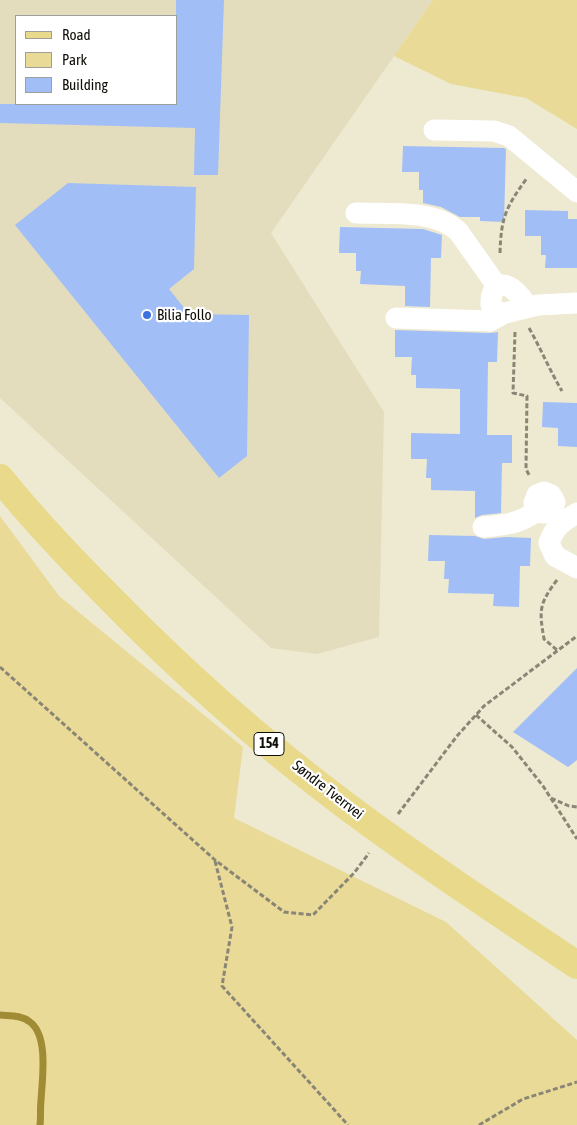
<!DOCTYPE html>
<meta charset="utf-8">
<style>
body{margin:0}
#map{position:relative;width:577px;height:1125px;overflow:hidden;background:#eee9d1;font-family:"Asap Condensed",sans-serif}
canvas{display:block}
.legend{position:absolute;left:15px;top:15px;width:162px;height:90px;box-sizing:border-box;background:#fff;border:1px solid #9f9e9b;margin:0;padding:6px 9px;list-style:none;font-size:15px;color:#0f0d06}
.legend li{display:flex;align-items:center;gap:10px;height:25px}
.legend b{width:25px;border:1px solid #9f9e9b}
</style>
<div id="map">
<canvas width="577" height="1125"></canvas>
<ul class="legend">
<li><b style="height:6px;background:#e9d98a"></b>Road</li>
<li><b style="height:14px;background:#e9da98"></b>Park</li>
<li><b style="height:14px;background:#a1bef7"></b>Building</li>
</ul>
</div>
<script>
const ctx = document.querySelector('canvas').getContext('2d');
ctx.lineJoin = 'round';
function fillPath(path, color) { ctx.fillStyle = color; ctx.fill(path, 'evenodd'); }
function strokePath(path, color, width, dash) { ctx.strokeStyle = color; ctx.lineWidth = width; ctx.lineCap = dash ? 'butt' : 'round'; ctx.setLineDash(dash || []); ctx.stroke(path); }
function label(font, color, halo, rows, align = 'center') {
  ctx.font = font + ' "Asap Condensed",sans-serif'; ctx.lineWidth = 4.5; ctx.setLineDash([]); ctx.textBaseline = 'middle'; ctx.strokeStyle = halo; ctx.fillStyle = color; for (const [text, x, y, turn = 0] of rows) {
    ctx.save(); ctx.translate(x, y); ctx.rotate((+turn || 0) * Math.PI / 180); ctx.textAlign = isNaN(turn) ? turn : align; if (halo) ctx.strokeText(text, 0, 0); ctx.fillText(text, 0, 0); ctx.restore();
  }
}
fillPath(new Path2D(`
 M 0,0 L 433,0 L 271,233 L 384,412 L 379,637 L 317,654 L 271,648 L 0,398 ZM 16,16 L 176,16 L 176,104 L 16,104 Z`), '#e3ddbe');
fillPath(new Path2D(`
 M 433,0 L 577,0 L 577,129 L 526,98 L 451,84 L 394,56 Z
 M 0,516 L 59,596 L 243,747 L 234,818 L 446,922 L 577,1040 L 577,1125 L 0,1125 Z`), '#e9da98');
strokePath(new Path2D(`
 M 0,1015 C 11,1016 21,1015 30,1022 C 49,1036 42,1080 41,1101 C 40,1109 41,1117 40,1125`), '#9f8c35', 7);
fillPath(new Path2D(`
 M 176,0 L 224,0 L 218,175 L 194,175 L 195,128 L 0,123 L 0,104 L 176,104 Z
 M 403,146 L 504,148 L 506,149 L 504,222 L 480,221 L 480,217 L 460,217 L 441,207 L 423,203 L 423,190 L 419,190 L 419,172 L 402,172 Z
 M 68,183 L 196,187 L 194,269 L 169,289 L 189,314 L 249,315 L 247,456 L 219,478 L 15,225 Z
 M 525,210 L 568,211 L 568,219 L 577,219 L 577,268 L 545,268 L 546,255 L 541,255 L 541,236 L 525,236 Z
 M 340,227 L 423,229 L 442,235 L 441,258 L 431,258 L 430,307 L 405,306 L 405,286 L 360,284 L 361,271 L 356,271 L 356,253 L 339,253 Z
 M 395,330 L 490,333 L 498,332 L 497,362 L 488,362 L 487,435 L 512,435 L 512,463 L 502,463 L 501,513 L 482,515 L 475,518 L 475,491 L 431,490 L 431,478 L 426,478 L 427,459 L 411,459 L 411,433 L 460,434 L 460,389 L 416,388 L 416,375 L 411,375 L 412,357 L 395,357 Z
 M 543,402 L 577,403 L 577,447 L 558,446 L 558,428 L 542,427 Z
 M 429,535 L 475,536 L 484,539 L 506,537 L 531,538 L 530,566 L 520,566 L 519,607 L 493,606 L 494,594 L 448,593 L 449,579 L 444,579 L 445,561 L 428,561 Z
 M 577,668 L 577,760 L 568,767 L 513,732 Z`), '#a1bef7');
strokePath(new Path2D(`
 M 500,253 C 501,217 506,207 527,178
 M 529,328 C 541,349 550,371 562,391
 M 515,332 L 513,393 L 527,396 L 526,469 L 529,475
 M 557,580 C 539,604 539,610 544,639 L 557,650
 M 0,667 L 215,860 L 284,912 L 313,915 L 354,873 L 369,853
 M 476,715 L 512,747 L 543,786 L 577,839
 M 551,798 L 569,806 L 577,807
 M 398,814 L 457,736 L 484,706 L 577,636
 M 215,861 L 232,927 L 222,986 L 348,1125
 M 479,1125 L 523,1099 L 577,1082`), '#8a8676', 3, [5, 2.5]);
strokePath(new Path2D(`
 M 434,130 L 494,131 L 509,136 L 577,192
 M 356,213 C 388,214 434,209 458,231 L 497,286
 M 528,307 C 524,301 521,296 515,291 C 500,278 490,288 491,305 L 496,311 L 505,313 L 538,305 L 577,303
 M 396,318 L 490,321 L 505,313
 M 544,492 L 551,495 L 555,502 L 552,509 L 545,513 L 536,512 L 534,503 L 537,495 Z
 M 577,513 C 563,521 554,527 549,543 L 555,556 L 577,568
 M 483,527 C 506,525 517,524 536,512`), '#fff', 21);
strokePath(new Path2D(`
 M 0,478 C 33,519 70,558 108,596 C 181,671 261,742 345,805 C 420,861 499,913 577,965`), '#e9d98a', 28);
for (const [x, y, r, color] of [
 [147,315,5,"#3e71e1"]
]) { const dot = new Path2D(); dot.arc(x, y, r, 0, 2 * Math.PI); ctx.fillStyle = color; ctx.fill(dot); strokePath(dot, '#fff', 2); }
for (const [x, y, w] of [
 [269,744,30]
]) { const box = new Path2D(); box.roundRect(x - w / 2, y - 11.5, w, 23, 4); ctx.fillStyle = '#fff'; ctx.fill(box); strokePath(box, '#0f0d06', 1); }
label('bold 14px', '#0f0d06', null, [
 ["154",269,744]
]);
label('15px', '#0f0d06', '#fff', [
 ["Bilia Follo",157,315]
], 'left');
label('15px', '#0f0d06', '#fff', [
 ["Søndre Tverrvei",328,790,38]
]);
</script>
